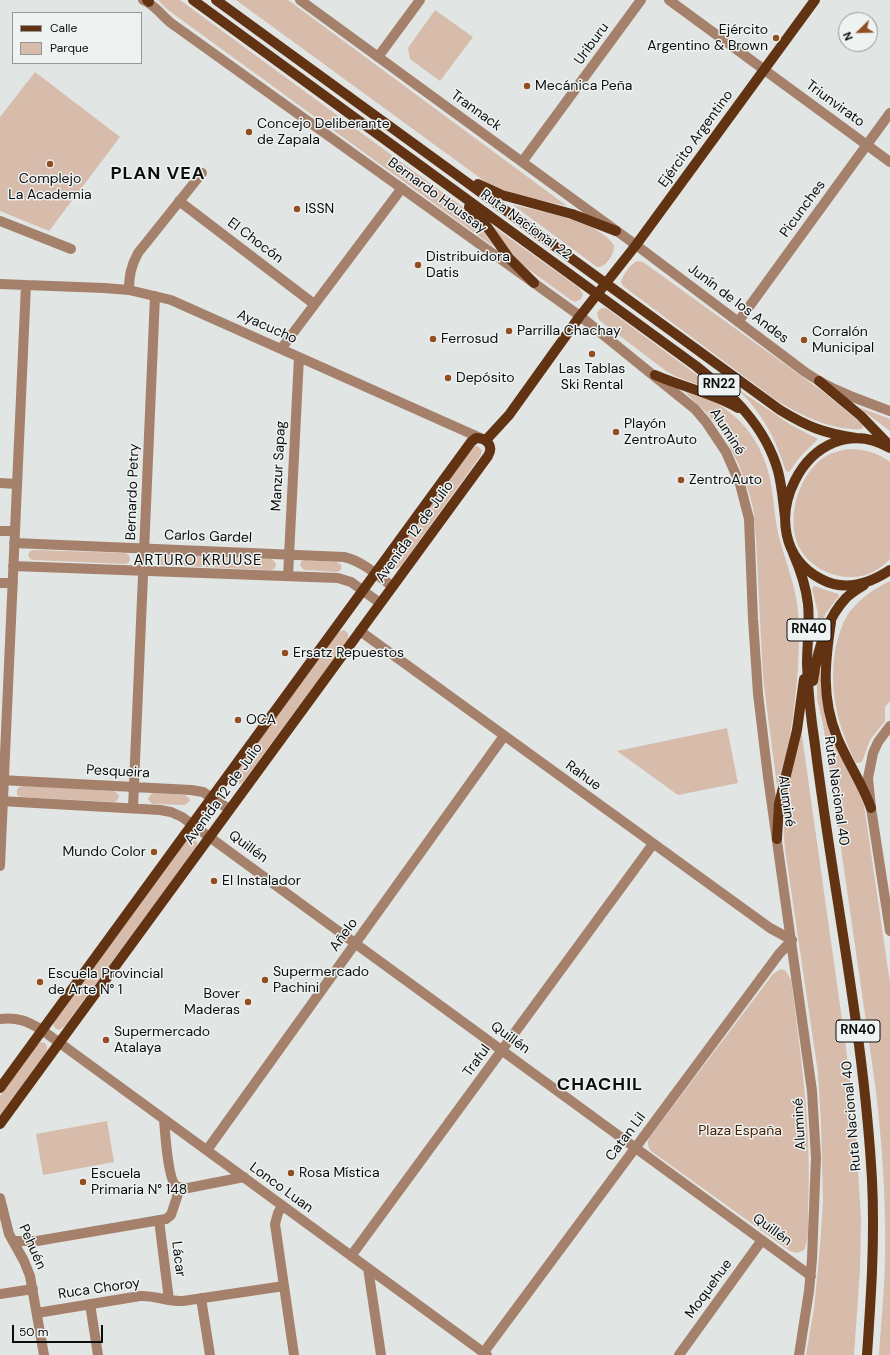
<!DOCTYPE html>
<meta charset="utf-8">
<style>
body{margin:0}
#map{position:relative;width:890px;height:1355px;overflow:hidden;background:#e1e5e4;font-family:"DM Sans",sans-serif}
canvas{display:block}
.legend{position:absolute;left:12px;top:12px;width:130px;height:52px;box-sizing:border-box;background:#eef2f1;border:1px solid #949796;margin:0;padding:5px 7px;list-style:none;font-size:12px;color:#0c0e0d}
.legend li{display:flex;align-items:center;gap:8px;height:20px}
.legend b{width:20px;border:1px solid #949796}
.north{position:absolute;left:838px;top:12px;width:40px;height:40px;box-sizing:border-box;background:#eef2f1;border:1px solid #949796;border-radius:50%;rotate:247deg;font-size:11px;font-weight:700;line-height:16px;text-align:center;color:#0c0e0d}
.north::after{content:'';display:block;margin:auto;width:14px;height:18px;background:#924e21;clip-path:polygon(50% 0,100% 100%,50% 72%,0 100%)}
.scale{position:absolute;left:12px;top:1325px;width:91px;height:18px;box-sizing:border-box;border:2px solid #0c0e0d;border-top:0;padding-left:5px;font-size:12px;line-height:14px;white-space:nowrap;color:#0c0e0d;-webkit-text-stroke:3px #eef2f1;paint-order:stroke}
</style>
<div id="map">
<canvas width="890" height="1355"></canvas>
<ul class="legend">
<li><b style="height:5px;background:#623313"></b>Calle</li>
<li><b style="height:11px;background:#d7bbab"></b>Parque</li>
</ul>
<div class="north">N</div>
<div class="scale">50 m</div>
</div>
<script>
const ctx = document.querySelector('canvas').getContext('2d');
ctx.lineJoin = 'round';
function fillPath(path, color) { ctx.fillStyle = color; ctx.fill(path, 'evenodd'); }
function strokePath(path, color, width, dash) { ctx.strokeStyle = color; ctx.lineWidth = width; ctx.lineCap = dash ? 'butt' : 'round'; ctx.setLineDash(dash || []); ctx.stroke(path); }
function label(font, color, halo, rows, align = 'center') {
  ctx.font = font + ' "DM Sans",sans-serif'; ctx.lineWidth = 3; ctx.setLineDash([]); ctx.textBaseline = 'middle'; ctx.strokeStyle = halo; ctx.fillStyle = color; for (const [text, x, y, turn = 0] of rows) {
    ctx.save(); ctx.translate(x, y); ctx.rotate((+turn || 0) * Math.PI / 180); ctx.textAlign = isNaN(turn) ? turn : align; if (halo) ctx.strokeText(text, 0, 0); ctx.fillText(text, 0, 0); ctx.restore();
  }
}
fillPath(new Path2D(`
 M 158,0 L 180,0 L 468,211 L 480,226 L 494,247 L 168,10 Z
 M 236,0 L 288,0 L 567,206 C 540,200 512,195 487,183 Z
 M 435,10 L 473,37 L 440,81 L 410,59 L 408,48 Z
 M 35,72 L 120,137 L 49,231 L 0,211 L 0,117 Z
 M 513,205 C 541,211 598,221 614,245 C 615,253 606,268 597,267 Z
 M 491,225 L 579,288 L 583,294 L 581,299 L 575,302 L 571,300 L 528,269 L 516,258 Z
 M 637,261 L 643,262 L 822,391 L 862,424 L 863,428 C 859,430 856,429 851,429 C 824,427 799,414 776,400 L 623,286 L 621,282 C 623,274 630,265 637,261 Z
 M 602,308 L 606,308 L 610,311 L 697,375 L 715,391 L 675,376 L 666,371 L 599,320 L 597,313 L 599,310 Z
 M 739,390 L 791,425 L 818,439 L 800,457 L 789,472 L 786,471 C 774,436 765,418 739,390 Z
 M 685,392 C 730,401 761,435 770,479 C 774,497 774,515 778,533 C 784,557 793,579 797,603 C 800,624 799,646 798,667 C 795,708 790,747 777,786 L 763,678 L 756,539 L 753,508 L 749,493 L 739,465 L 724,436 L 707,413 Z
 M 858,407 L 890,419 L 890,431 Z
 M 473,446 L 477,446 L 480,448 L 482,451 L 481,455 L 401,566 L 396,569 L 392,568 L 390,564 L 391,560 Z
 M 849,449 C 865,449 878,453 890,462 L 890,559 C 885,564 880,568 873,572 C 848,585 810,572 798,545 C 786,516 799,473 826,456 C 834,452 841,450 849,449 Z
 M 34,550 L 125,553 L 129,555 L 130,560 L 128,563 L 125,564 L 33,560 L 30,559 L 28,555 L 30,551 Z
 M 162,554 L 271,559 L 275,562 C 277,566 275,569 271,570 L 160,565 L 157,563 L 157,558 L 159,555 Z
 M 304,560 L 337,562 L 341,565 C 342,568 341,571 337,572 L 304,570 L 300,565 L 301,562 Z
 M 890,581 L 890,701 L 885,707 L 885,721 L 870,740 L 862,762 L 857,763 L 855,761 C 837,725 828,687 836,646 C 839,634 843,620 851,610 C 862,597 875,588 890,581 Z
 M 814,586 L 838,594 L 839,596 L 826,613 L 816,638 L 818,613 L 812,589 Z
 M 344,630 L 348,633 L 348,639 L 243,782 L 240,784 L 235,783 L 233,780 L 233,776 L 338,632 Z
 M 820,668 L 822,697 L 864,805 L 890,983 L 890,1355 L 879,1355 C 881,1322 885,1288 885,1254 C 886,1198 882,1141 875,1084 L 823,724 L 817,699 L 817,682 Z
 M 727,728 L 738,783 L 678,795 L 617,751 Z
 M 801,729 L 846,1048 L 855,1120 L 861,1219 L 860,1269 L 854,1355 L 806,1355 L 814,1308 L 820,1247 L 823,1201 L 821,1124 L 818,1073 L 785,849 C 781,805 791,772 801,729 Z
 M 23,786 L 114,791 L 117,793 L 119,796 L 117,801 L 114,802 L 20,797 L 17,795 L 17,790 L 19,787 Z
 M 154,793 L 185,795 L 189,798 L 190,801 L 185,805 L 152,804 L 148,799 L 151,794 Z
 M 191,837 L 196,839 L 197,842 L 197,846 L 64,1027 L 59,1030 L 56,1029 L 53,1025 L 54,1022 L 187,839 Z
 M 781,969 L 786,971 L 791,980 C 801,1056 812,1131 808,1208 C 808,1221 810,1238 804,1250 L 797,1253 L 790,1251 L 651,1151 C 648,1147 647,1143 649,1138 L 773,974 Z
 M 41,1042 L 45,1043 L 47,1046 L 47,1051 L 0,1115 L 0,1096 L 38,1044 Z
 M 107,1121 L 114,1162 L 43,1175 L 36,1134 Z`), '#d7bbab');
strokePath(new Path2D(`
 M 143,0 C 153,3 162,16 171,23 L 580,316 L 695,409 L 706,422 L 726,452 L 740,484 L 749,519 L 753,619 L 758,694 L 768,777 L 812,1091 L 816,1158 L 812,1259 L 809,1291 L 799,1355
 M 300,0 L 636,245 L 805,372 C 831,390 860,400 890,411
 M 669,0 L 890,162
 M 378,57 L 420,0
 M 522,162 L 641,0
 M 179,201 L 314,304
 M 0,221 L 71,249
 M 0,284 L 104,288 L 129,290 L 171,300 L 485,440
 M 129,290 C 129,276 131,266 138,253 L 202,173
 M 738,322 L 890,113
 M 281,349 L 402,188
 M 0,483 L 17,484
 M 0,531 L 15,531
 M 14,543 L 344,557 C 362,561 377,575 392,586
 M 13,566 L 338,578 L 351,582 L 380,603
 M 288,576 L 299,357
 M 0,583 L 13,583
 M 360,631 L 770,928 L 792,940 L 779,954 L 484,1352
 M 890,726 L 878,742 L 873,753 L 868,778 L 871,808 L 890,931
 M 0,780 L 191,790 L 203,792 L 229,809
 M 0,801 L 160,810 L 171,812 L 182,817 L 811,1276
 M 133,808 L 155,296
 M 0,866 L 26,285
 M 0,1019 C 18,1017 27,1021 42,1030 L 487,1355
 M 164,1119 C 165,1132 168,1179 176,1186 C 180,1188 184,1188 188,1188 L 244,1177
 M 207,1150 L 504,736
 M 0,1198 L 9,1234 L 24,1261 L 30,1276 L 44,1355
 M 282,1206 L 278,1213 L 275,1224 L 294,1355
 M 159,1220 L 169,1300
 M 13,1241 L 37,1241 L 166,1219 L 171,1215 L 180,1188
 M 351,1256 L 653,844
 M 368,1268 L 381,1355
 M 0,1294 L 33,1289
 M 201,1298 L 210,1355
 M 90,1304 L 98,1355
 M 37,1313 L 140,1296 C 155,1295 168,1302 183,1301 L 284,1286
 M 679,1355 L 762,1240`), '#a5816c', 10);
strokePath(new Path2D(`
 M 147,0 L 149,2
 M 193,0 L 696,366 C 732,395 765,425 778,471 C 782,486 783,502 785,517
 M 216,0 L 780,410 C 808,427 823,433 856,438
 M 478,184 L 502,195 L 572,214 L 616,231
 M 469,207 L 485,224 L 509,258 L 534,283
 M 655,375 C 683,387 712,393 738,408
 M 819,381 L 861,416 L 888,444
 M 486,440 L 509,415 L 580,316 L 636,245 L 815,0
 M 890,448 C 809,401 741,537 821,579 C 845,592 869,584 890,570
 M 793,553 C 800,569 806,586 808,604 C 810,624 807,644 807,664 C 808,691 811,719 815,745 C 833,891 864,1034 872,1180 C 875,1239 871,1297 867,1355
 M 831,622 C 825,662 821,698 837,737 C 847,762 862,782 871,808
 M 813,681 C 817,653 826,619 846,598 C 851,593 858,589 864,585
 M 777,839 L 779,804 L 797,730 L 804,679
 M 0,1088 L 471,442 L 476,438 C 487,438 494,446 488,456 L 0,1124`), '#623313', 10);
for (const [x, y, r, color] of [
 [776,38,4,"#924e21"],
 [527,86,4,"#924e21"],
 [249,132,4,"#924e21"],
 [50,164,4,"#924e21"],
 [297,209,4,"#924e21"],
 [418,265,4,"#924e21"],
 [509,331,4,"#924e21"],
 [433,339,4,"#924e21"],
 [804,340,4,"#924e21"],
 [592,354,4,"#924e21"],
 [448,378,4,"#924e21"],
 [616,432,4,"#924e21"],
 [681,480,4,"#924e21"],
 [285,653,4,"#924e21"],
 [238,720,4,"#924e21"],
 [154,852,4,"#924e21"],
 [214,881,4,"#924e21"],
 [265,980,4,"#924e21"],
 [40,982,4,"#924e21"],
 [248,1002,4,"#924e21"],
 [106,1040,4,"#924e21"],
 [291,1173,4,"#924e21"],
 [83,1182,4,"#924e21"]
]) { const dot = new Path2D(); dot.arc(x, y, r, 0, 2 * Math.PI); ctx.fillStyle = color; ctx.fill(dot); strokePath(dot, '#eef2f1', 1.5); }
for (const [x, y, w] of [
 [719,385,42],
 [809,630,44],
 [858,1031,44]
]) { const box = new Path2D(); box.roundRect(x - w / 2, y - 11, w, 22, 3); ctx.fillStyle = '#eef2f1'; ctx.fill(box); strokePath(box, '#0c0e0d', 1); }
label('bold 13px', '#0c0e0d', null, [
 ["RN22",719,385],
 ["RN40",809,630],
 ["RN40",858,1031]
]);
label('14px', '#0c0e0d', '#eef2f1', [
 ["Ejército",768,30,"right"],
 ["Argentino & Brown",768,46,"right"],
 ["Mecánica Peña",535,86],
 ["Concejo Deliberante",257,124],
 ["de Zapala",257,140],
 ["Complejo",50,179,"center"],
 ["La Academia",50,195,"center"],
 ["ISSN",305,209],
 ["Distribuidora",426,257],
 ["Datis",426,273],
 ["Parrilla Chachay",517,331],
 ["Corralón",812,332],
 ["Municipal",812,348],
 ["Ferrosud",441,339],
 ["Las Tablas",592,369,"center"],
 ["Ski Rental",592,385,"center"],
 ["Depósito",456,378],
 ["Playón",624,424],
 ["ZentroAuto",624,440],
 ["ZentroAuto",689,480],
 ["Ersatz Repuestos",293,653],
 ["OCA",246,720],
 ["Mundo Color",146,852,"right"],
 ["El Instalador",222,881],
 ["Supermercado",273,972],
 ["Pachini",273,988],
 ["Escuela Provincial",48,974],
 ["de Arte N° 1",48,990],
 ["Bover",240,994,"right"],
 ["Maderas",240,1010,"right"],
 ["Supermercado",114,1032],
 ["Atalaya",114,1048],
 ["Rosa Mística",299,1173],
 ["Escuela",91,1174],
 ["Primaria N° 148",91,1190]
], 'left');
label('14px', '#0c0e0d', '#eef2f1', [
 ["Uriburu",592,44,-54],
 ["Triunvirato",835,104,36],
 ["Trannack",476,111,36],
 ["Ejército Argentino",696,139,-54],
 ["Bernardo Houssay",437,196,36],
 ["Picunches",803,209,-54],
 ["Ruta Nacional 22",526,225,36],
 ["El Chocón",255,241,37],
 ["Junín de los Andes",738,304,37],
 ["Ayacucho",267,327,24],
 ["Aluminé",727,432,57],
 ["Manzur Sapag",279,466,-87],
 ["Bernardo Petry",133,492,-88],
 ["Avenida 12 de Julio",415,532,-54],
 ["Carlos Gardel",208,537,2],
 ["Pesqueira",118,772,3],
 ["Rahue",583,776,36],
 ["Ruta Nacional 40",836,791,82],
 ["Avenida 12 de Julio",224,794,-54],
 ["Aluminé",786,801,82],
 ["Quillén",248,847,36],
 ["Añelo",344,935,-54],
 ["Quillén",510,1038,36],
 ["Traful",477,1061,-54],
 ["Ruta Nacional 40",852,1116,-95],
 ["Aluminé",800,1124,-93],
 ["Catan Lil",626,1137,-53],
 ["Lonco Luan",281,1188,36],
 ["Quillén",772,1230,36],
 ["Pehuén",32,1247,66],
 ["Lácar",178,1259,83],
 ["Ruca Choroy",99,1289,-8],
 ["Moquehue",709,1289,-54]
]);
label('14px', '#482004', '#eef2f1', [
 ["Plaza España",740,1131]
]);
ctx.letterSpacing = '1px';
label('15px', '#0c0e0d', '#eef2f1', [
 ["ARTURO KRUUSE",198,561]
]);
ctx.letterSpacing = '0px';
ctx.letterSpacing = '1px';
label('bold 18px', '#0c0e0d', '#eef2f1', [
 ["PLAN VEA",158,174],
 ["CHACHIL",600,1085]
]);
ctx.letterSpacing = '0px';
</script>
